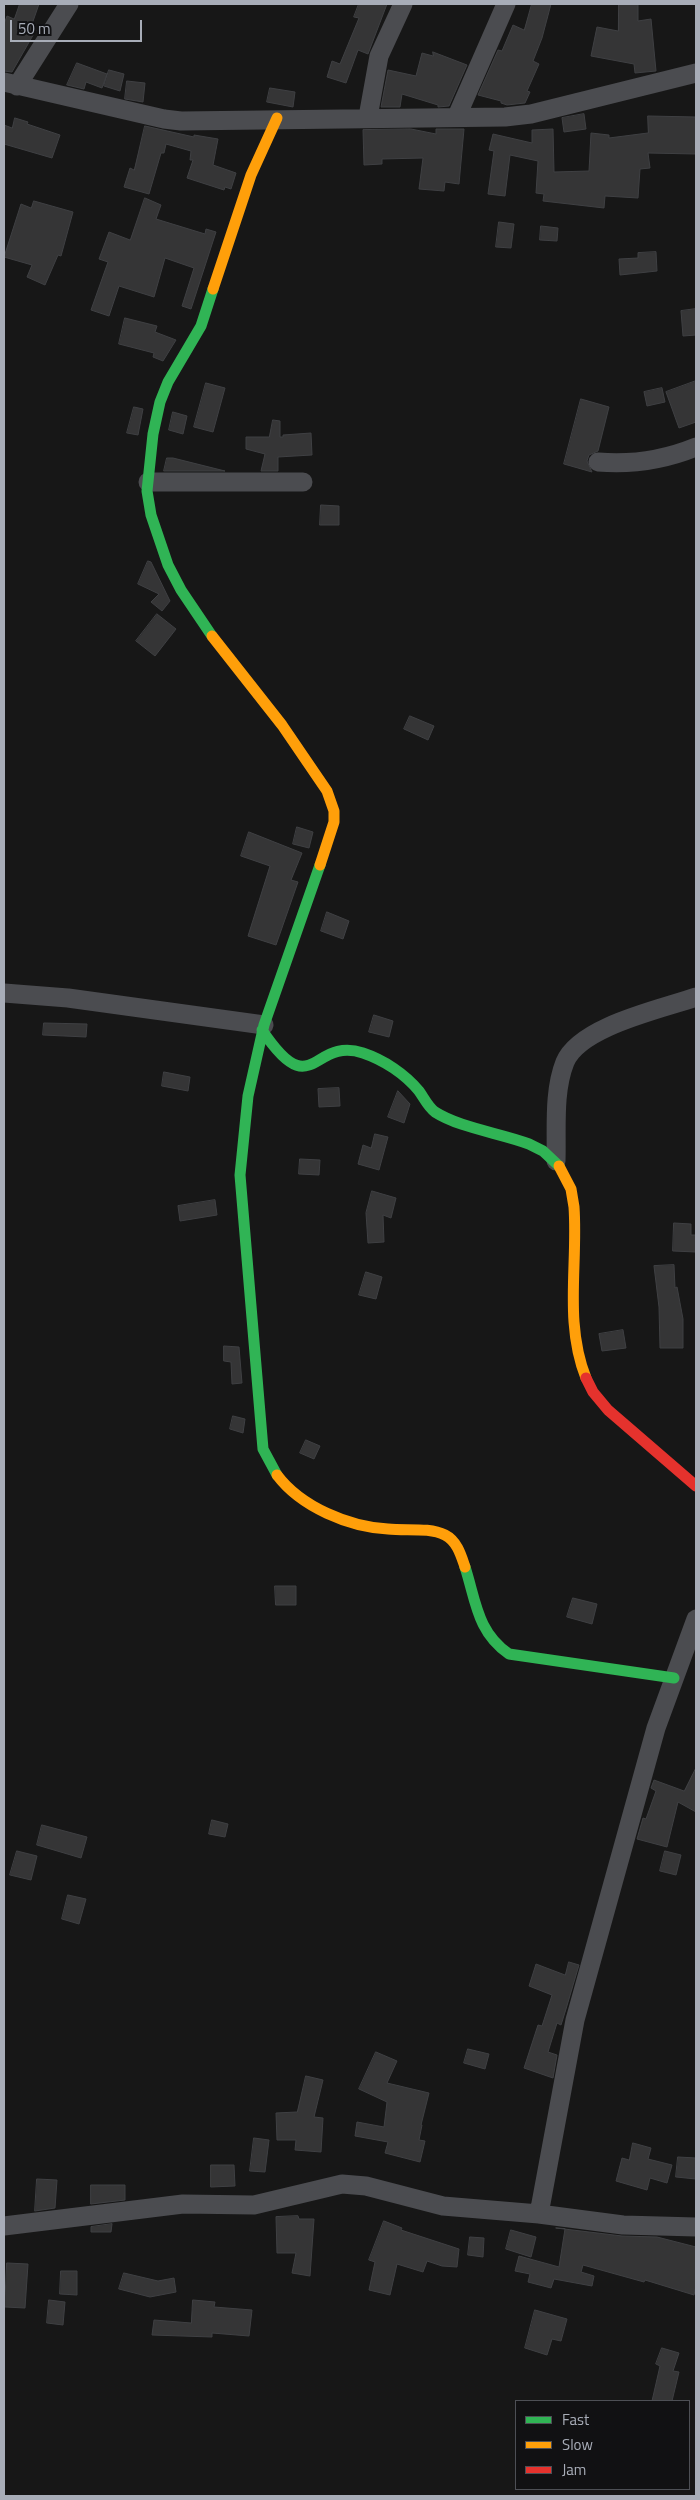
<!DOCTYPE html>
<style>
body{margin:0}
#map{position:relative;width:700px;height:2500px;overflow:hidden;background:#171717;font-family:"Titillium Web",sans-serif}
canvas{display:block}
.frame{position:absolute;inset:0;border:5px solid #a8adb8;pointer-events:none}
.legend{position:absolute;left:515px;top:2400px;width:175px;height:90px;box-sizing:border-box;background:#111113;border:1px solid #4d4f55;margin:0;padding:6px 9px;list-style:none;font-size:15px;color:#a8adb8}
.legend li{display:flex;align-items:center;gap:10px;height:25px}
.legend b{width:25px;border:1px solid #4d4f55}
.scale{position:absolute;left:10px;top:20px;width:132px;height:22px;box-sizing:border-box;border:2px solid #a8adb8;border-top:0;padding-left:6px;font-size:15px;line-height:18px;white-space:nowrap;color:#a8adb8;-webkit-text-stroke:4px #111113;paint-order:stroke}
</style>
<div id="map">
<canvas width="700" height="2500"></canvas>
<div class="frame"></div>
<ul class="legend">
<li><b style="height:6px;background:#30b455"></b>Fast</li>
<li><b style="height:6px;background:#ff9f0a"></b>Slow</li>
<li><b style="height:6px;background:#e5322d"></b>Jam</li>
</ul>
<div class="scale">50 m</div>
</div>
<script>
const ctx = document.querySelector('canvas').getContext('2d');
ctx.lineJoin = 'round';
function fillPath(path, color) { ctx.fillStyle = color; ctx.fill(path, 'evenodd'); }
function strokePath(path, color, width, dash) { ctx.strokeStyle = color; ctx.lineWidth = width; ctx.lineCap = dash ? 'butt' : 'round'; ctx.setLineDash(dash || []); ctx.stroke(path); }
const building = new Path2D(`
 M 20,4 L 39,4 L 31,27 L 36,30 L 12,72 L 4,71 L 4,24 L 7,16 L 14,19 Z
 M 359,4 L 387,4 L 368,54 L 358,50 L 346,83 L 327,77 L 332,61 L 340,64 L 359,18 L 354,17 Z
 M 532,4 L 551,4 L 542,38 L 533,61 L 539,64 L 527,91 L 530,92 L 525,103 L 507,105 L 501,103 L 501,101 L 478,95 L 498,50 L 502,51 L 513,25 L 524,30 Z
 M 619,4 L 638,4 L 638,21 L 651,19 L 656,71 L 635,73 L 634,64 L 591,56 L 597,27 L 618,31 Z
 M 433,52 L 467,65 L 449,106 L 438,107 L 438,105 L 402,94 L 400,107 L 381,107 L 388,70 L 416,76 L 422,53 L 433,56 Z
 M 77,63 L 107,74 L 102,88 L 86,82 L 84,89 L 67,85 Z
 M 109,70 L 124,74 L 120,91 L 104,86 Z
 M 127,81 L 145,83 L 143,102 L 125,99 Z
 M 270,88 L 295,92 L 293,107 L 267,102 Z
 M 584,114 L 586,129 L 564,132 L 562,118 Z
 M 648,116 L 696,117 L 696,154 L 648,153 L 650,168 L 640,169 L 638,198 L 605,196 L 604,208 L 543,201 L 544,194 L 536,193 L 538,161 L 510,155 L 505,196 L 488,194 L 494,151 L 489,150 L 493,134 L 532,143 L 532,130 L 553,129 L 554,172 L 589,171 L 591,133 L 609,135 L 609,138 L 648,133 Z
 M 15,118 L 28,122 L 27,124 L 60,135 L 52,158 L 4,144 L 4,125 L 12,128 Z
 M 145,126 L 194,137 L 194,135 L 218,139 L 213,165 L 236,173 L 231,189 L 225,187 L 224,190 L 187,178 L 193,160 L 190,160 L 191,151 L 166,144 L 164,153 L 161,153 L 149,194 L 124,187 L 130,168 L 134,170 Z
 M 411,129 L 436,134 L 436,129 L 464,129 L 459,184 L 445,182 L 444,191 L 419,189 L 423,158 L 382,159 L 382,164 L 364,165 L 363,130 Z
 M 145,198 L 161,205 L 156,219 L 205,234 L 206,229 L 216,232 L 191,309 L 182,306 L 194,268 L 165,258 L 154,297 L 119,286 L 109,316 L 91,310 L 108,262 L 99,259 L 109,232 L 130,240 Z
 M 34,201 L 73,212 L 61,256 L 58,255 L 45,285 L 27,277 L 32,265 L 4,257 L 21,204 L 31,208 Z
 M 499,222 L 514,224 L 511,248 L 496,247 Z
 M 541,226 L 558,228 L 557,241 L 540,240 Z
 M 656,252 L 657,271 L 620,275 L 619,259 L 638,258 L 638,253 Z
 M 696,309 L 696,335 L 683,336 L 681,311 Z
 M 125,318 L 157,326 L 155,332 L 176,340 L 163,361 L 153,357 L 154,353 L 119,344 Z
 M 696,381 L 696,422 L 679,428 L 666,392 Z
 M 206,383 L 225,388 L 213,432 L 194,427 Z
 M 662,388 L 665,402 L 647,406 L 644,392 Z
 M 581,399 L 609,407 L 598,451 L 589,455 L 587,461 L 592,472 L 564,464 Z
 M 134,407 L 143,409 L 138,435 L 127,433 Z
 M 173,412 L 187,416 L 183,434 L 169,430 Z
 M 273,420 L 280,421 L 280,437 L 283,437 L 283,435 L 311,433 L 312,455 L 278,457 L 278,471 L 261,471 L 265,454 L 246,449 L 246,437 L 269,437 Z
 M 167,458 L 173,458 L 225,471 L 164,471 Z
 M 321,505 L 339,506 L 339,525 L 320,525 Z
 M 148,561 L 151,562 L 170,601 L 162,611 L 151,602 L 159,594 L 138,584 Z
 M 157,614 L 176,629 L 155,656 L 136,641 Z
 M 410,716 L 434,726 L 428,740 L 404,729 Z
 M 297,827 L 313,832 L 309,848 L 293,844 Z
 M 249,832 L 302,853 L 291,880 L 298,882 L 276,945 L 248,936 L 270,866 L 241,856 Z
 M 327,912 L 349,921 L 343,939 L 321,931 Z
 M 374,1015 L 393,1021 L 389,1037 L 369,1032 Z
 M 44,1023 L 87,1024 L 86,1037 L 43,1035 Z
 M 164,1072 L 190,1077 L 188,1091 L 162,1086 Z
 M 339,1088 L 340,1106 L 319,1107 L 318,1089 Z
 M 398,1091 L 410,1104 L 404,1123 L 388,1117 Z
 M 375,1134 L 388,1137 L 379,1170 L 358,1164 L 363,1145 L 371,1148 Z
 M 300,1159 L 320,1160 L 319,1175 L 299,1174 Z
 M 372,1191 L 396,1198 L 391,1218 L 383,1215 L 384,1242 L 368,1243 L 366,1213 Z
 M 215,1200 L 217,1215 L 180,1221 L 178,1206 Z
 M 674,1223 L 691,1224 L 691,1235 L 696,1235 L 696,1252 L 673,1251 Z
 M 674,1265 L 675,1288 L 677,1287 L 683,1319 L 683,1348 L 660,1348 L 659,1307 L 654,1266 Z
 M 366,1272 L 382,1277 L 376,1299 L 359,1295 Z
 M 623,1330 L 626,1348 L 602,1351 L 599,1334 Z
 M 224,1346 L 239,1347 L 242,1383 L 232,1384 L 231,1362 L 224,1361 Z
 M 233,1416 L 245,1419 L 243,1433 L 230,1429 Z
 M 306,1440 L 320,1446 L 314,1459 L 300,1453 Z
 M 275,1586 L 296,1586 L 296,1605 L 276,1605 Z
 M 573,1598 L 597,1604 L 592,1624 L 567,1617 Z
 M 696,1768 L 696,1812 L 678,1802 L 667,1847 L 637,1839 L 643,1818 L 646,1819 L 656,1791 L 651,1788 L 654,1780 L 684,1791 Z
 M 212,1820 L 228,1824 L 225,1837 L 209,1834 Z
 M 42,1825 L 87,1837 L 81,1858 L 37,1845 Z
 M 17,1851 L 37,1856 L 31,1880 L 10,1875 Z
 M 665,1851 L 681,1855 L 676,1875 L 660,1871 Z
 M 68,1895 L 86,1899 L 79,1924 L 62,1919 Z
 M 569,1962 L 579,1965 L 566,2009 L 561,2025 L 557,2023 L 548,2052 L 557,2055 L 553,2078 L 524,2068 L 538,2025 L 542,2026 L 552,1995 L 529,1986 L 536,1964 L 565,1975 Z
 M 468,2049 L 489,2054 L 485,2069 L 464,2063 Z
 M 376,2052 L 397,2061 L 387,2083 L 429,2093 L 421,2125 L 422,2125 L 419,2140 L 425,2141 L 420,2162 L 385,2153 L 388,2142 L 355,2136 L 357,2122 L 384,2127 L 387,2102 L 359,2089 Z
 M 306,2076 L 323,2080 L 314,2117 L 323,2118 L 321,2152 L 295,2150 L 296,2140 L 277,2140 L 276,2113 L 297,2112 Z
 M 254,2138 L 269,2140 L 265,2172 L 250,2171 Z
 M 633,2143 L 651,2148 L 648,2159 L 672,2165 L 667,2183 L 650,2178 L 647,2190 L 616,2181 L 622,2158 L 629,2160 Z
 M 678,2157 L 696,2158 L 696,2179 L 676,2177 Z
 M 211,2165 L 234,2165 L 235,2186 L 211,2187 Z
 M 37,2179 L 57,2180 L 55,2208 L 35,2211 Z
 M 91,2185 L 125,2185 L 125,2200 L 91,2204 Z
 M 298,2216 L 299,2219 L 314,2219 L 310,2276 L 292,2273 L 296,2253 L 277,2253 L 276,2217 Z
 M 384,2221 L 402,2228 L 401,2230 L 459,2249 L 457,2267 L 442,2266 L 427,2261 L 423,2272 L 397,2264 L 390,2295 L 369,2290 L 375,2262 L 369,2260 Z
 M 112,2224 L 111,2232 L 91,2232 L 91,2227 Z
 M 556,2228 L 622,2236 L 657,2237 L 696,2247 L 696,2286 L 694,2295 L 645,2280 L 644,2282 L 583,2265 L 581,2272 L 594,2276 L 592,2286 L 554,2279 L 551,2288 L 528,2282 L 530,2274 L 515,2271 L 519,2256 L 559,2267 L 565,2229 Z
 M 511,2230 L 536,2237 L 531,2257 L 506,2249 Z
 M 470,2237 L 484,2238 L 483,2257 L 468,2255 Z
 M 7,2263 L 28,2264 L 25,2308 L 5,2307 Z
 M 61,2271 L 77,2271 L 77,2295 L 60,2294 Z
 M 124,2273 L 158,2281 L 174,2278 L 176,2292 L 150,2297 L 119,2289 Z
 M 49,2300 L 65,2302 L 63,2325 L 47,2323 Z
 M 193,2300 L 215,2302 L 214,2307 L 252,2310 L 249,2336 L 212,2333 L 212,2337 L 152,2335 L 154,2320 L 191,2323 Z
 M 535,2310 L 567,2319 L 561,2341 L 552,2339 L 547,2355 L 525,2348 Z
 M 662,2348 L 679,2353 L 673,2371 L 679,2372 L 672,2401 L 652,2401 L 660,2366 L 656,2364 Z`);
fillPath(building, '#353536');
strokePath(building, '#3f4043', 1);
strokePath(new Path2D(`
 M 4,82 L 164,119 L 181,121 L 505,117 L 531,114 L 696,73
 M 17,86 L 69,4
 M 457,116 L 506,4
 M 368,117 L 379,56 L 403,4
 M 598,462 C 633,465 664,460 696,447
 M 148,482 L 303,482
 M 4,993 L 68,998 L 264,1025
 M 556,1161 C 557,1130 553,1092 565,1062 C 580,1026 662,1009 696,997
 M 539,2214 L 575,2020 L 656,1728 L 696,1619
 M 4,2226 L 183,2204 L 254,2205 L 342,2184 L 366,2186 L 443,2206 L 539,2214 L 623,2225 L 696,2227`), '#4b4c50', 19);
strokePath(new Path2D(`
 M 212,636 L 181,590 L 168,565 L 151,515 L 147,491 L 153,434 L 160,402 L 168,382 L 201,326 L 213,289
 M 262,1030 C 313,1106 312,1036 363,1053 C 384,1060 405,1074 419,1091 C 424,1098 428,1107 435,1112 C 460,1128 500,1133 529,1144 L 543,1151 L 559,1166
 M 277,1475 L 263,1449 L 240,1175 L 248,1096 L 264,1025 L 320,865
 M 465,1567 C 476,1601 477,1632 509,1654 L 674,1678`), '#30b455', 11);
strokePath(new Path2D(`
 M 213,289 L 251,175 L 277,118
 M 212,636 L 282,725 L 327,791 L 334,811 L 334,822 L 320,865
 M 559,1166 L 571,1189 L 574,1207 C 578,1264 564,1323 586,1378
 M 277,1475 C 301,1507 349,1527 388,1529 C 406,1531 429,1527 445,1535 C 457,1541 461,1555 465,1567`), '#ff9f0a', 11);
strokePath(new Path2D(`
 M 586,1378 L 593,1392 L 608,1410 L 696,1486`), '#e5322d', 11);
</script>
